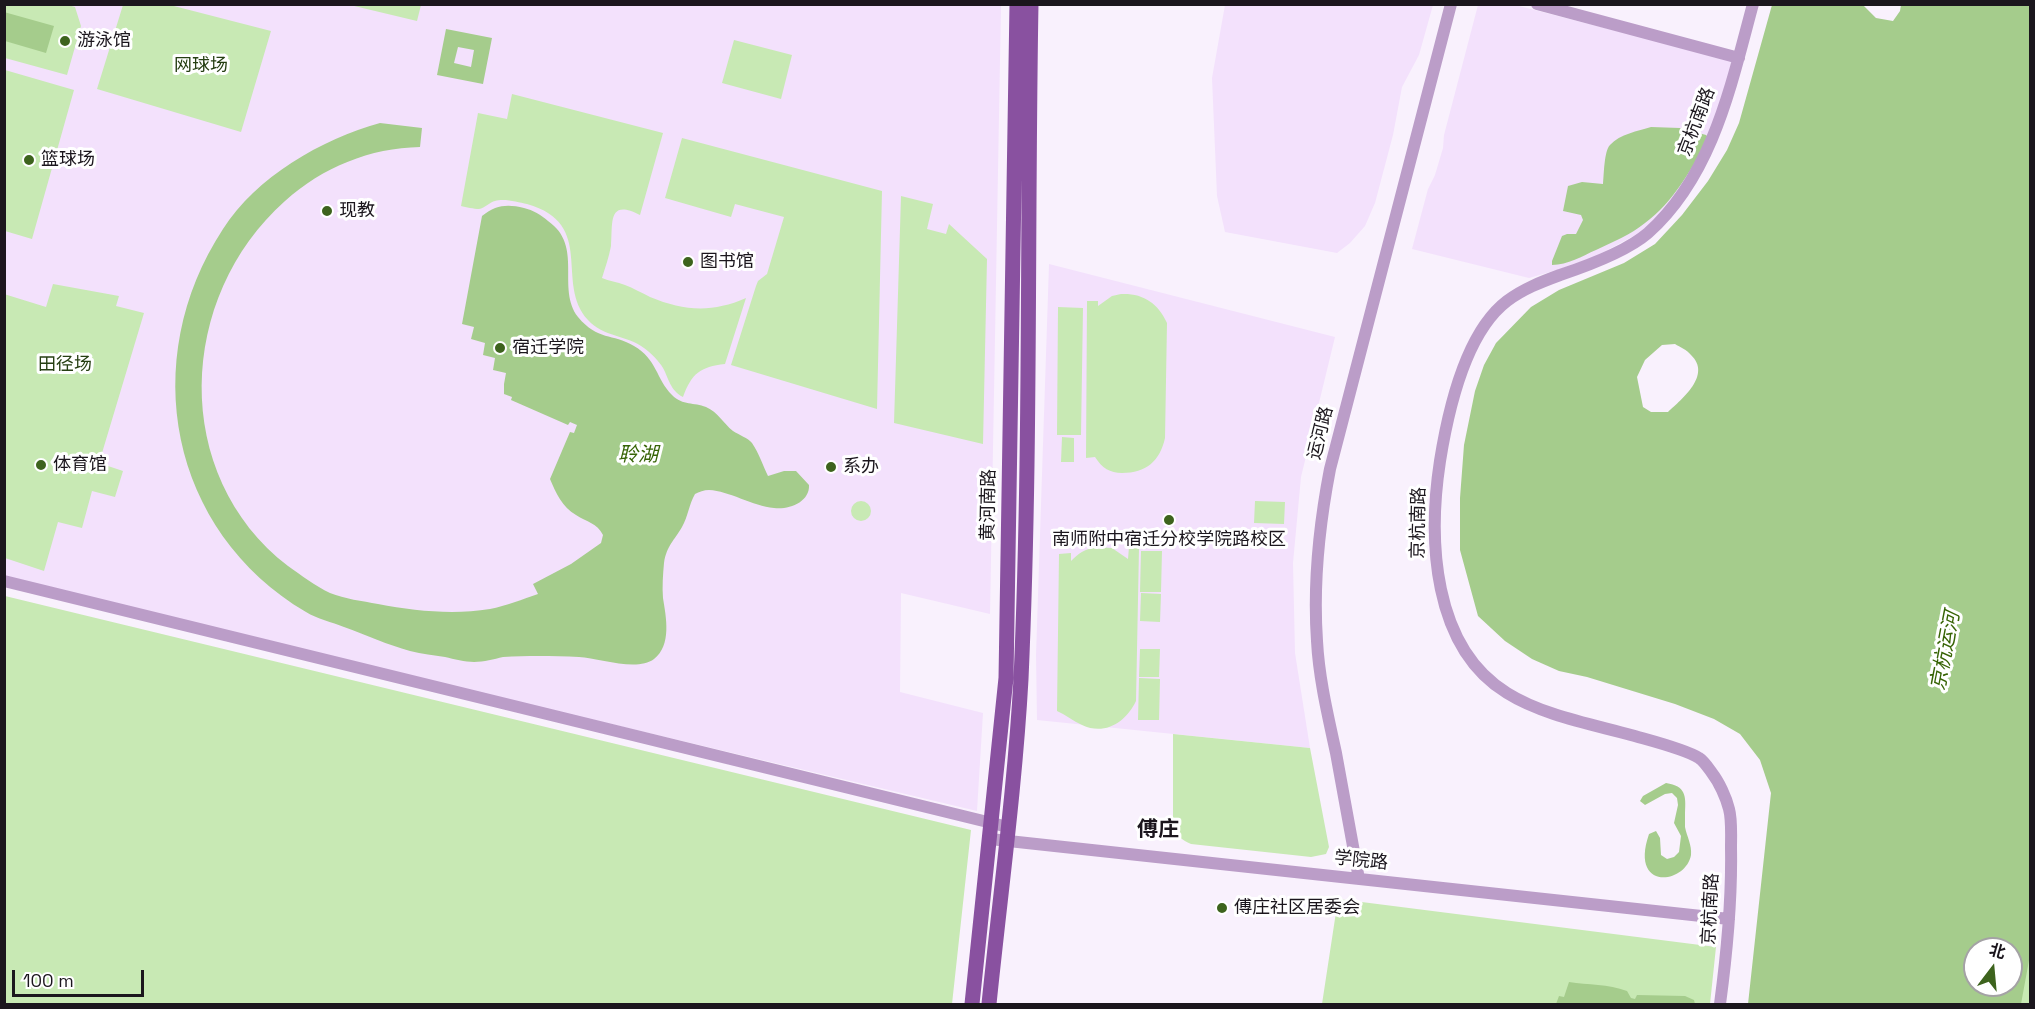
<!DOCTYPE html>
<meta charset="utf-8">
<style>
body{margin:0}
#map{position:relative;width:2035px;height:1009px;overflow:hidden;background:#f9f1fd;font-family:"Space Grotesk","Noto Sans SC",sans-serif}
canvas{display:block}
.frame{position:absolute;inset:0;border:6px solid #1b161d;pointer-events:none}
.north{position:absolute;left:1963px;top:937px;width:60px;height:60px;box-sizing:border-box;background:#fff;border:2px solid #a4a2a5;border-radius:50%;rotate:16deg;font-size:16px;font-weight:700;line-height:24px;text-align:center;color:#1b161d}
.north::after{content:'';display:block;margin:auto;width:21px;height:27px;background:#3d631d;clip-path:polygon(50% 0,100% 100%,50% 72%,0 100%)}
.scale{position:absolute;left:12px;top:970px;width:132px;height:27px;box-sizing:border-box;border:3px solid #1b161d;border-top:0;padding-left:8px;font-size:18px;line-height:21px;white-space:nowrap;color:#1b161d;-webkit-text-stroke:4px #fff;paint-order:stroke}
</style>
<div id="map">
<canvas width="2035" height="1009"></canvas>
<div class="frame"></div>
<div class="north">北</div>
<div class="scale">100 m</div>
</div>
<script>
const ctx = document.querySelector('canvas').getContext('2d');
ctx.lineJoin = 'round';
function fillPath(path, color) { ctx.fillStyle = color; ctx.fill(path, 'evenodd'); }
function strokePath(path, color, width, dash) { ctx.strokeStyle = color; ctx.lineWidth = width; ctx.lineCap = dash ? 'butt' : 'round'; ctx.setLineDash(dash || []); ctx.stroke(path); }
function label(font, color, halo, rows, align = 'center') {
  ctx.font = font + ' "Space Grotesk","Noto Sans SC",sans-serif'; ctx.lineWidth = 6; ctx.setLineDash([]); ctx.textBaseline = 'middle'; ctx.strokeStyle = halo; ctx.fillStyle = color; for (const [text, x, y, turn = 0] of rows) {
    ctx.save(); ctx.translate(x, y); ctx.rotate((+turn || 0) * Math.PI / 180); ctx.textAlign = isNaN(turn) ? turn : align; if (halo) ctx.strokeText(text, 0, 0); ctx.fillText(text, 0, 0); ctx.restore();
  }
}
fillPath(new Path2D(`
 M 5,5 L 1001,5 L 990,614 L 901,593 L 900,692 L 983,713 L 977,811 L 371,667 L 5,576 Z
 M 1225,5 L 1433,5 L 1419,55 L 1402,87 L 1393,135 L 1375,203 L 1365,226 L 1350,243 L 1337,253 L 1225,232 L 1217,196 L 1212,78 Z
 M 1478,5 L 1515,5 L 1734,61 L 1711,137 L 1672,200 L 1643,231 L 1596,256 L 1557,270 L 1529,278 L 1412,249 L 1428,189 L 1435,175 L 1443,148 L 1444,135 Z
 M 1049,264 L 1335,337 L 1301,477 L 1293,563 L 1295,653 L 1310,748 L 1037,720 L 1036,655 Z`), '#f3e1fc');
fillPath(new Path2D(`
 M 65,4 L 75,7 L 81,26 L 67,75 L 5,58 L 4,5 Z
 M 123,5 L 170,5 L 271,31 L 241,132 L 97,89 Z
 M 350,5 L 421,5 L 417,21 Z
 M 734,40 L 792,55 L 781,99 L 722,83 Z
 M 5,70 L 74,90 L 32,239 L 5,231 Z
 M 512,94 L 663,133 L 640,215 C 607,198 613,224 611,246 C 609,257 605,268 602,278 C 609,281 617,282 625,285 C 633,288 642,293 650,297 C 684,311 712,313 746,298 L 725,364 C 700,367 692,373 683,397 C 670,390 669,379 663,368 C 659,361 651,353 644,348 C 627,335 603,337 588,320 C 554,283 597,224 527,204 C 518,202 504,198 495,201 C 490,202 485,208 479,209 C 474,209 466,207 461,206 L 478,113 L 507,119 Z
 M 682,138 L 882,191 L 877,409 L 731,365 L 756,286 L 758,281 L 767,274 L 784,217 L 735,204 L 731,217 L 665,198 Z
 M 901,196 L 933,204 L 927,229 L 946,234 L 949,224 L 987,259 L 983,444 L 894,423 Z
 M 53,284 L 119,296 L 116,306 L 144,313 L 99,463 L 123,471 L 115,497 L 92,491 L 82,528 L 58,522 L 44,571 L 5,558 L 4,294 L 46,307 Z
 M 1121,294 C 1143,293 1158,303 1167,323 L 1165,438 C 1160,461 1146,473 1122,473 C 1110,473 1102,468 1095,457 L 1086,458 L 1087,301 L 1098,301 L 1098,306 L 1112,296 Z
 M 1058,307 L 1083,308 L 1081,435 L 1057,435 Z
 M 1062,437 L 1074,438 L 1074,462 L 1061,462 Z
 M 1255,501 L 1285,502 L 1284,524 L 1254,523 Z
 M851 511a10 10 0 1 1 20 0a10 10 0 1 1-20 0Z
 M 1096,547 L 1112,548 L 1128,559 L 1129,547 L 1139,548 L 1136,701 C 1126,722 1105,736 1082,725 C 1073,721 1066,715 1057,711 L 1059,554 L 1071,553 L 1071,561 C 1079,553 1085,549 1096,547 Z
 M 1141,551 L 1162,551 L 1161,592 L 1140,592 Z
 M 1141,593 L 1161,594 L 1160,622 L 1140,621 Z
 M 5,596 L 971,830 L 952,1004 L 5,1004 Z
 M 1140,649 L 1160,649 L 1159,677 L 1139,677 Z
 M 1139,678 L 1160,679 L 1159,720 L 1138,720 Z
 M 1173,734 L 1310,748 L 1329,847 L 1326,854 L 1311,857 L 1191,844 C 1182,840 1177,836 1173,828 Z
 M 1338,899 L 1716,947 L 1710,1004 L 1322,1004 Z
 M 2030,940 L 2030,1004 L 2019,1004 Z`), '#c8e9b4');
fillPath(new Path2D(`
 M 1772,5 L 1863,5 L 1876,18 L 1893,21 L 1900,11 L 1901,5 L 2030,5 L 2030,955 L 2021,1004 L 1748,1004 L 1771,793 L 1760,760 L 1740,734 L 1714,719 L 1675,704 L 1587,677 L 1559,671 L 1532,659 L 1505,641 L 1478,616 L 1460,550 L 1460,498 L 1464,445 L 1475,391 L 1484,365 L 1496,343 L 1531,307 L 1559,290 L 1624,263 L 1655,244 L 1682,215 L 1708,181 L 1727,150 L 1739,123 ZM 1675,344 C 1680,347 1687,350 1691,355 C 1712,375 1682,399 1668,412 L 1651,412 L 1643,407 L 1637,377 L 1645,360 L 1662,345 ZM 1975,949 L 2011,949 L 2011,985 L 1975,985 Z
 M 4,12 L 54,26 L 46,53 L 5,41 Z
 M 446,29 L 492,38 L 483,84 L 437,75 ZM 458,47 L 474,50 L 471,67 L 454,63 Z
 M 380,123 L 422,128 L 420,147 C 370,148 323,167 285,201 C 177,297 170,475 288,566 C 301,575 315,586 330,593 C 345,599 362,601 378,604 C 415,611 453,615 490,609 C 506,606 523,599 538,594 L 533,584 L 571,564 L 601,543 L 603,535 C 597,523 587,522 576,515 C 562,507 556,493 550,479 L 570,432 L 574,433 L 577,425 L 570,422 L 568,425 L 511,400 L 512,397 L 504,394 L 504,384 L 506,373 L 493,370 L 495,358 L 483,355 L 485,343 L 471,339 L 474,327 L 462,324 L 482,216 C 496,205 507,204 524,208 C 533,210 541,215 548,221 C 584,246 556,288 578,317 C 598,341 612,333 634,346 C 657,359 656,379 672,395 C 683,406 694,402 706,407 C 718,412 723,423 733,431 C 739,435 748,438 752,443 C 759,453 763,466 768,476 L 784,471 L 796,471 L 809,485 C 810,502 789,510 774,508 C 753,506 729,491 709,490 C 704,490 699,492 695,494 C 689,504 688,517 682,527 C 674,541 667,545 664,563 C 663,574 662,587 663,598 C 666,617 672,645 654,659 C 637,672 599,658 579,657 C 566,656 552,656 538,656 C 527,656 515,656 503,657 C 494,659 484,662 474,662 C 465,662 454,659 445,657 C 434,655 422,654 410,651 C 388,645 366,635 344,627 C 332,622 317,619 306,612 C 169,531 137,360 223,229 C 256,177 322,139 380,123 Z
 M 1651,127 L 1680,128 L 1706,135 L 1709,138 C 1692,168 1673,203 1645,223 C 1630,235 1613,242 1596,250 C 1582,256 1568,265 1552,265 L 1552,261 L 1562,236 L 1567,234 L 1576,234 L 1583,220 L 1581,215 L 1563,211 L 1568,186 L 1582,182 L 1603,184 C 1604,175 1604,151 1610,145 C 1620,134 1638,131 1651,127 Z
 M 1666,783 C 1686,786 1686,796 1685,813 C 1685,818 1685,823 1685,827 C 1687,837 1692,845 1691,855 C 1686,884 1629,892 1649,834 L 1656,831 L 1660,838 L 1661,855 L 1667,859 L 1674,857 L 1679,852 L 1681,836 L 1674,823 L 1678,805 L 1677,798 L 1672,793 L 1665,794 L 1645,805 L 1640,801 L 1643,796 Z
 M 1569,982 C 1588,985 1608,984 1627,991 L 1631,998 L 1635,999 L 1637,995 L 1685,996 L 1694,1000 L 1695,1004 L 1556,1004 L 1559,996 L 1564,997 Z`), '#a5cc8c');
strokePath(new Path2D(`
 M 1537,4 L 1739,58
 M 4,581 L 1008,827
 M 990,839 L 1729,919
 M 1359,879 C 1351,837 1344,795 1336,753 C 1328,716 1319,679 1317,641 C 1313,583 1319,526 1330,469 L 1451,4
 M 1720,1004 C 1727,952 1732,900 1731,848 C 1731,835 1732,820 1729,809 C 1726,797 1719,782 1712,773 C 1709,769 1704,761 1699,758 C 1685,749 1648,740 1631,735 C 1591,724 1542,715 1507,693 C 1432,647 1428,539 1440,461 C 1448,411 1465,333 1507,301 C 1523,289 1541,282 1560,275 C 1587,266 1626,252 1648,233 C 1713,175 1731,85 1753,4`), '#bb9dc8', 12);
strokePath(new Path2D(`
 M 972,1004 L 1006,678 L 1017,4
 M 989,1004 C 1000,896 1015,788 1021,679 C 1031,454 1027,229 1031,4`), '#8951a0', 15);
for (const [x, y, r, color] of [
 [65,41,6,"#3d631d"],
 [29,160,6,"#3d631d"],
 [327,211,6,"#3d631d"],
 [688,262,6,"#3d631d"],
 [500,348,6,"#3d631d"],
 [41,465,6,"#3d631d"],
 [831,467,6,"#3d631d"],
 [1169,520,6,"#3d631d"],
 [1222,908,6,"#3d631d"]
]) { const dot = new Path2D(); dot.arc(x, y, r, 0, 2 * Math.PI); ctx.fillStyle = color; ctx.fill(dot); strokePath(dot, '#fff', 2); }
label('18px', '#1b161d', '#fff', [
 ["游泳馆",77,41],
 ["篮球场",41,160],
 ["现教",339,211],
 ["图书馆",700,262],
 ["宿迁学院",512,348],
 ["体育馆",53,465],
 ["系办",843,467],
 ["南师附中宿迁分校学院路校区",1169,540,"center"],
 ["傅庄社区居委会",1234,908]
], 'left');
label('18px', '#263f13', '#fff', [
 ["网球场",201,66],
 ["田径场",65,365]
]);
label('18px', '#1b161d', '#fff', [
 ["京杭南路",1697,122,-69],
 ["运河路",1321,433,-76],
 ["黄河南路",989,505,-89],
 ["京杭南路",1419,523,-89],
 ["学院路",1361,861,6],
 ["京杭南路",1711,909,-87]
]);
label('italic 20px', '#376405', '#fff', [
 ["聆湖",638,456],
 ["京杭运河",1946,651,-79]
]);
label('bold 21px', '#1b161d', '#fff', [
 ["傅庄",1158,830]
]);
</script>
